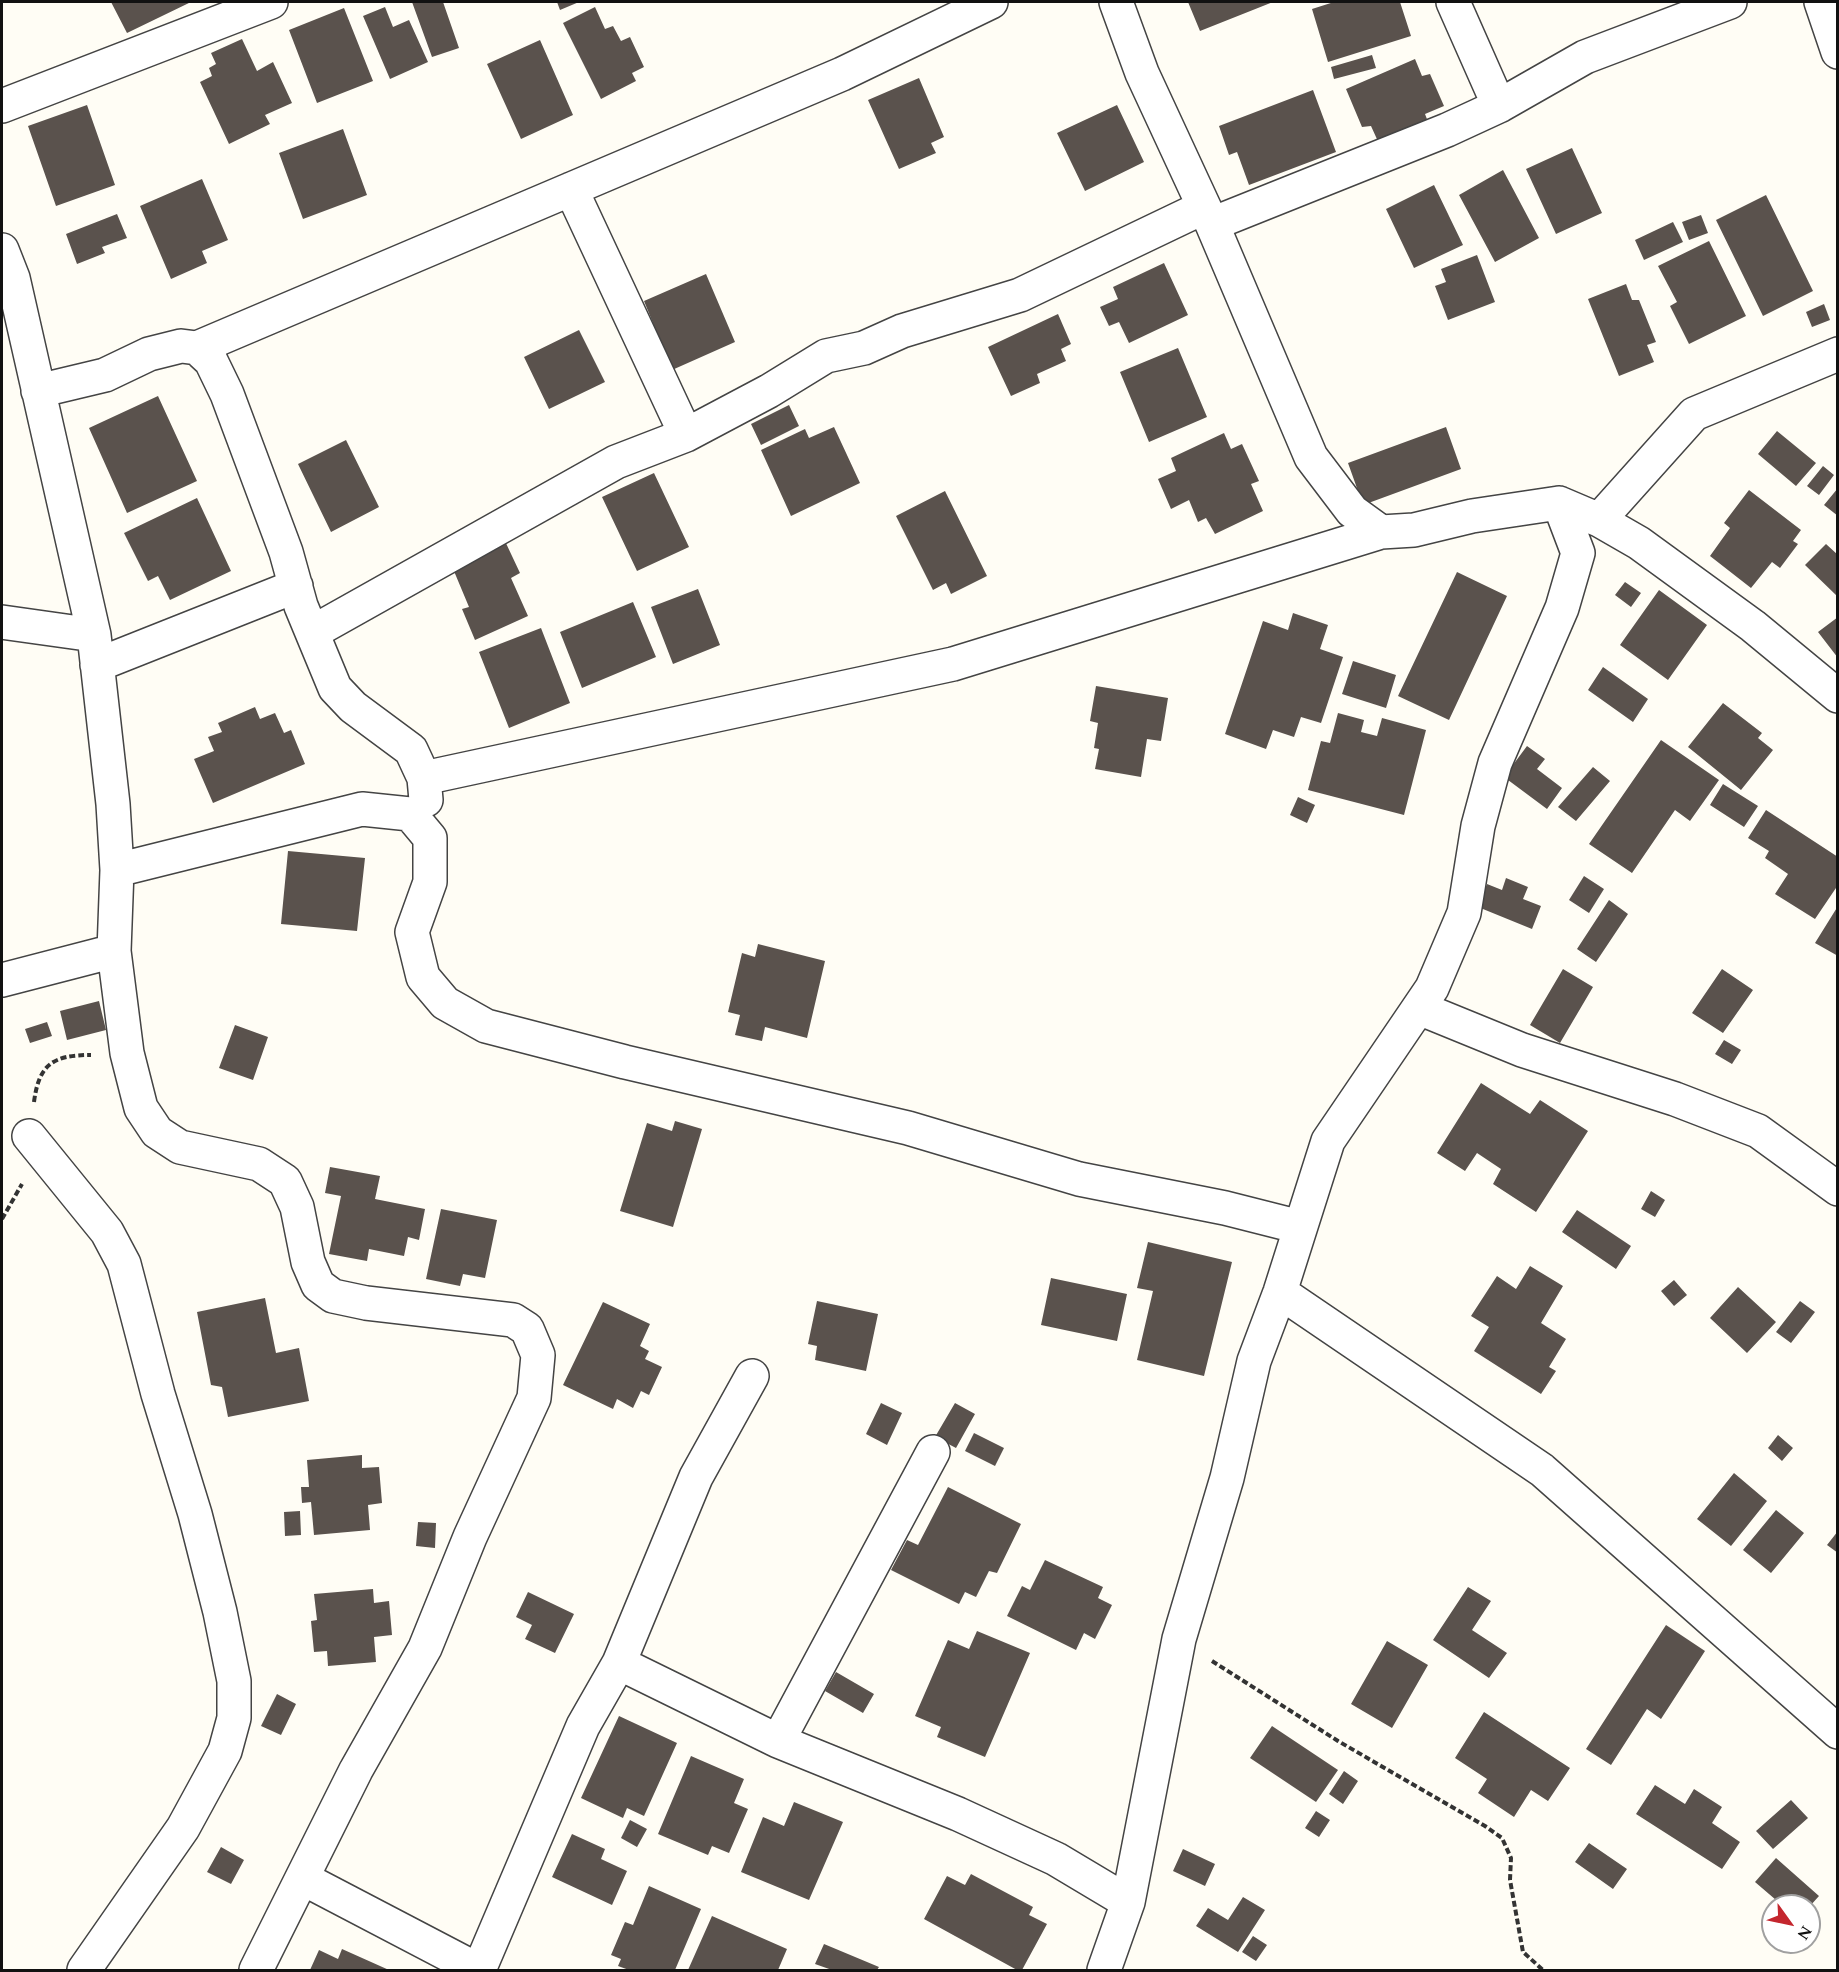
<!DOCTYPE html>
<style>
body{margin:0}
#map{position:relative;width:1839px;height:1972px;overflow:hidden;background:#fffdf5;font-family:Spectral,serif}
canvas{display:block}
.frame{position:absolute;inset:0;border:3px solid #111;pointer-events:none}
.north{position:absolute;left:1761px;top:1894px;width:60px;height:60px;box-sizing:border-box;background:#fff;border:2px solid #a0a0a0;border-radius:50%;rotate:123deg;font-size:16px;font-weight:700;line-height:24px;text-align:center;color:#111}
.north::after{content:'';display:block;margin:auto;width:21px;height:27px;background:#c4262e;clip-path:polygon(50% 0,100% 100%,50% 72%,0 100%)}
</style>
<div id="map">
<canvas width="1839" height="1972"></canvas>
<div class="frame"></div>
<div class="north">N</div>
</div>
<script>
const ctx = document.querySelector('canvas').getContext('2d');
ctx.lineJoin = 'round';
function fillPath(path, color) { ctx.fillStyle = color; ctx.fill(path, 'evenodd'); }
function strokePath(path, color, width, dash) { ctx.strokeStyle = color; ctx.lineWidth = width; ctx.lineCap = dash ? 'butt' : 'round'; ctx.setLineDash(dash || []); ctx.stroke(path); }
fillPath(new Path2D(`
 M 111,2 L 191,2 L 127,33 Z
 M 412,2 L 443,2 L 459,48 L 432,57 Z
 M 557,2 L 579,2 L 560,10 Z
 M 1188,2 L 1273,2 L 1200,31 Z
 M 1334,2 L 1400,2 L 1411,36 L 1328,62 L 1312,9 Z
 M 385,7 L 393,27 L 409,20 L 428,62 L 390,79 L 363,16 Z
 M 595,7 L 605,29 L 613,26 L 621,41 L 630,37 L 644,67 L 632,73 L 636,81 L 601,99 L 563,23 Z
 M 344,8 L 373,81 L 317,103 L 289,30 Z
 M 242,39 L 257,71 L 273,62 L 292,103 L 265,115 L 270,124 L 229,144 L 200,82 L 212,76 L 209,68 L 216,64 L 211,53 Z
 M 540,40 L 573,115 L 521,139 L 487,64 Z
 M 1372,55 L 1376,68 L 1334,79 L 1331,67 Z
 M 1415,59 L 1422,76 L 1430,74 L 1444,106 L 1425,114 L 1430,127 L 1381,148 L 1371,126 L 1362,127 L 1346,89 Z
 M 919,78 L 944,137 L 931,143 L 936,153 L 899,169 L 868,100 Z
 M 1313,90 L 1336,152 L 1249,185 L 1237,152 L 1229,155 L 1219,126 Z
 M 87,105 L 115,185 L 56,206 L 28,126 Z
 M 1117,105 L 1144,162 L 1085,191 L 1057,133 Z
 M 343,129 L 367,195 L 303,219 L 279,153 Z
 M 1572,148 L 1602,213 L 1556,234 L 1526,169 Z
 M 1503,170 L 1539,238 L 1495,262 L 1459,195 Z
 M 202,179 L 228,240 L 202,251 L 207,263 L 171,279 L 140,206 Z
 M 1434,185 L 1463,245 L 1414,268 L 1386,209 Z
 M 1766,195 L 1813,291 L 1763,316 L 1716,220 Z
 M 117,214 L 127,238 L 102,247 L 105,253 L 77,264 L 66,234 Z
 M 1701,215 L 1708,233 L 1689,240 L 1682,222 Z
 M 1673,222 L 1683,242 L 1644,260 L 1635,240 Z
 M 1709,241 L 1746,316 L 1689,344 L 1670,306 L 1677,302 L 1658,266 Z
 M 1477,255 L 1495,302 L 1448,320 L 1435,286 L 1446,282 L 1441,269 Z
 M 1164,263 L 1188,315 L 1129,343 L 1119,322 L 1109,326 L 1100,307 L 1118,299 L 1113,287 Z
 M 706,274 L 735,342 L 672,370 L 644,301 Z
 M 1626,284 L 1632,300 L 1639,300 L 1656,342 L 1647,345 L 1654,362 L 1619,376 L 1588,299 Z
 M 1824,304 L 1830,320 L 1812,327 L 1806,312 Z
 M 1058,314 L 1071,344 L 1061,349 L 1066,361 L 1037,374 L 1040,383 L 1011,396 L 988,347 Z
 M 579,330 L 605,382 L 549,409 L 524,357 Z
 M 1178,348 L 1207,417 L 1149,442 L 1120,372 Z
 M 158,396 L 197,481 L 127,513 L 89,428 Z
 M 789,405 L 799,426 L 761,445 L 751,424 Z
 M 834,427 L 860,483 L 791,516 L 761,450 L 805,429 L 809,438 Z
 M 1446,427 L 1461,469 L 1363,505 L 1348,463 Z
 M 1777,431 L 1816,463 L 1796,486 L 1758,454 Z
 M 1224,433 L 1231,449 L 1242,444 L 1259,481 L 1251,484 L 1263,511 L 1215,534 L 1206,518 L 1198,522 L 1189,500 L 1171,509 L 1158,479 L 1176,471 L 1171,458 Z
 M 346,440 L 379,507 L 331,532 L 298,464 Z
 M 1823,466 L 1834,475 L 1819,495 L 1807,486 Z
 M 654,473 L 689,547 L 637,571 L 602,497 Z
 M 1838,488 L 1838,516 L 1824,505 Z
 M 1749,490 L 1801,530 L 1793,541 L 1798,544 L 1780,568 L 1772,562 L 1751,588 L 1710,556 L 1730,528 L 1724,523 Z
 M 945,491 L 987,576 L 951,594 L 946,583 L 933,590 L 896,516 Z
 M 197,498 L 231,571 L 170,600 L 158,576 L 148,581 L 124,533 Z
 M 504,539 L 520,573 L 511,578 L 528,616 L 475,640 L 462,609 L 469,607 L 451,564 Z
 M 1826,544 L 1838,555 L 1838,597 L 1805,565 Z
 M 1457,572 L 1507,596 L 1449,720 L 1398,696 Z
 M 1625,582 L 1641,593 L 1631,607 L 1615,595 Z
 M 698,589 L 720,645 L 673,664 L 651,607 Z
 M 1659,590 L 1707,625 L 1668,680 L 1620,645 Z
 M 633,602 L 656,657 L 582,688 L 560,632 Z
 M 1293,613 L 1328,625 L 1320,649 L 1343,657 L 1321,723 L 1301,717 L 1294,737 L 1273,730 L 1266,749 L 1225,734 L 1263,621 L 1288,630 Z
 M 1838,617 L 1838,658 L 1818,632 Z
 M 541,628 L 570,703 L 509,728 L 479,652 Z
 M 1353,661 L 1396,675 L 1386,708 L 1342,694 Z
 M 1603,667 L 1648,699 L 1633,722 L 1588,690 Z
 M 1096,686 L 1168,698 L 1161,741 L 1147,739 L 1141,777 L 1095,769 L 1099,749 L 1094,748 L 1098,723 L 1090,721 Z
 M 1723,703 L 1762,733 L 1758,738 L 1773,750 L 1741,790 L 1688,747 Z
 M 255,707 L 260,719 L 275,713 L 284,733 L 291,730 L 305,764 L 213,803 L 194,759 L 214,751 L 208,737 L 222,732 L 218,723 Z
 M 1338,713 L 1364,720 L 1361,732 L 1377,736 L 1382,718 L 1426,730 L 1404,815 L 1308,790 L 1321,741 L 1330,743 Z
 M 1661,740 L 1719,780 L 1690,821 L 1675,810 L 1632,873 L 1589,844 Z
 M 1527,746 L 1545,759 L 1537,769 L 1562,788 L 1547,809 L 1504,777 Z
 M 1593,767 L 1610,781 L 1576,821 L 1558,807 Z
 M 1723,784 L 1758,806 L 1744,827 L 1710,805 Z
 M 1298,797 L 1315,805 L 1307,823 L 1290,815 Z
 M 1766,810 L 1838,857 L 1838,885 L 1815,919 L 1775,894 L 1788,874 L 1765,858 L 1769,851 L 1748,838 Z
 M 288,851 L 365,858 L 357,931 L 281,924 Z
 M 1584,876 L 1604,889 L 1589,913 L 1569,900 Z
 M 1506,878 L 1528,887 L 1523,899 L 1541,906 L 1532,929 L 1478,907 L 1487,884 L 1502,890 Z
 M 1609,900 L 1628,914 L 1596,962 L 1577,949 Z
 M 1838,906 L 1838,956 L 1815,943 Z
 M 758,944 L 825,961 L 807,1038 L 765,1027 L 762,1041 L 735,1035 L 740,1015 L 728,1012 L 742,953 L 755,957 Z
 M 1563,969 L 1593,987 L 1560,1043 L 1530,1025 Z
 M 1722,969 L 1753,990 L 1723,1033 L 1692,1013 Z
 M 99,1001 L 106,1030 L 67,1040 L 60,1011 Z
 M 47,1022 L 52,1036 L 30,1043 L 25,1029 Z
 M 235,1025 L 268,1037 L 253,1080 L 219,1068 Z
 M 1724,1040 L 1741,1050 L 1732,1064 L 1715,1054 Z
 M 1481,1083 L 1530,1114 L 1540,1100 L 1588,1131 L 1536,1212 L 1493,1184 L 1501,1169 L 1477,1153 L 1465,1171 L 1437,1153 Z
 M 675,1121 L 702,1129 L 673,1227 L 620,1211 L 647,1123 L 672,1131 Z
 M 330,1167 L 380,1176 L 375,1199 L 425,1209 L 419,1240 L 408,1237 L 404,1256 L 369,1249 L 367,1261 L 329,1254 L 341,1196 L 325,1193 Z
 M 1651,1191 L 1665,1200 L 1655,1217 L 1641,1209 Z
 M 441,1209 L 497,1220 L 485,1278 L 463,1274 L 460,1286 L 426,1279 Z
 M 1577,1210 L 1631,1246 L 1616,1269 L 1562,1232 Z
 M 1148,1242 L 1232,1262 L 1204,1376 L 1137,1360 L 1153,1291 L 1137,1288 Z
 M 1530,1266 L 1563,1286 L 1541,1323 L 1566,1339 L 1549,1367 L 1556,1371 L 1541,1394 L 1474,1351 L 1489,1327 L 1471,1316 L 1497,1276 L 1516,1289 Z
 M 1051,1278 L 1127,1294 L 1117,1341 L 1041,1325 Z
 M 1674,1280 L 1687,1295 L 1674,1306 L 1661,1291 Z
 M 1738,1287 L 1776,1322 L 1747,1353 L 1710,1318 Z
 M 265,1298 L 276,1353 L 299,1348 L 309,1401 L 228,1417 L 222,1387 L 211,1385 L 197,1312 Z
 M 817,1301 L 878,1314 L 866,1371 L 815,1360 L 817,1346 L 808,1344 Z
 M 1800,1301 L 1815,1312 L 1791,1343 L 1776,1332 Z
 M 603,1302 L 650,1324 L 640,1346 L 649,1351 L 645,1359 L 662,1367 L 649,1395 L 641,1391 L 633,1408 L 617,1399 L 613,1409 L 563,1385 Z
 M 881,1403 L 902,1413 L 887,1445 L 866,1434 Z
 M 955,1403 L 975,1414 L 956,1448 L 935,1437 Z
 M 974,1433 L 1004,1448 L 995,1466 L 965,1451 Z
 M 1778,1435 L 1793,1448 L 1782,1461 L 1768,1448 Z
 M 362,1455 L 362,1468 L 379,1467 L 382,1503 L 368,1505 L 370,1530 L 314,1535 L 311,1502 L 302,1503 L 301,1487 L 309,1487 L 307,1460 Z
 M 1734,1473 L 1767,1501 L 1731,1546 L 1697,1519 Z
 M 948,1487 L 1021,1524 L 997,1573 L 989,1571 L 976,1597 L 965,1592 L 959,1604 L 891,1570 L 907,1540 L 918,1545 Z
 M 1776,1510 L 1804,1533 L 1771,1573 L 1743,1550 Z
 M 300,1511 L 301,1535 L 285,1536 L 284,1512 Z
 M 418,1522 L 436,1523 L 435,1548 L 416,1546 Z
 M 1838,1531 L 1838,1553 L 1827,1545 Z
 M 1045,1560 L 1103,1587 L 1098,1598 L 1112,1605 L 1095,1639 L 1084,1633 L 1076,1650 L 1007,1616 L 1022,1586 L 1030,1590 Z
 M 1468,1587 L 1491,1601 L 1472,1630 L 1507,1653 L 1489,1678 L 1433,1640 Z
 M 373,1589 L 374,1603 L 389,1601 L 392,1635 L 374,1637 L 376,1662 L 328,1666 L 327,1651 L 314,1652 L 311,1621 L 317,1620 L 314,1594 Z
 M 528,1592 L 574,1614 L 555,1653 L 525,1639 L 532,1625 L 516,1617 Z
 M 1666,1625 L 1705,1651 L 1661,1719 L 1647,1709 L 1611,1765 L 1586,1749 Z
 M 977,1631 L 1030,1653 L 985,1757 L 937,1737 L 941,1727 L 915,1716 L 948,1640 L 969,1649 Z
 M 1387,1641 L 1428,1665 L 1392,1728 L 1351,1704 Z
 M 836,1672 L 874,1694 L 863,1713 L 825,1691 Z
 M 277,1694 L 296,1704 L 281,1735 L 261,1726 Z
 M 1484,1712 L 1570,1768 L 1548,1801 L 1531,1790 L 1514,1817 L 1478,1793 L 1487,1779 L 1455,1758 Z
 M 619,1716 L 677,1743 L 644,1816 L 627,1808 L 623,1818 L 581,1798 Z
 M 1272,1726 L 1338,1770 L 1316,1802 L 1250,1758 Z
 M 691,1756 L 744,1779 L 734,1803 L 748,1809 L 729,1853 L 712,1846 L 708,1855 L 658,1834 Z
 M 1344,1771 L 1358,1781 L 1343,1804 L 1329,1794 Z
 M 1655,1785 L 1685,1804 L 1694,1789 L 1722,1807 L 1712,1823 L 1740,1842 L 1722,1869 L 1636,1814 Z
 M 1791,1800 L 1808,1818 L 1773,1849 L 1756,1831 Z
 M 794,1802 L 843,1822 L 809,1900 L 741,1872 L 763,1817 L 784,1826 Z
 M 1316,1811 L 1330,1820 L 1319,1837 L 1305,1828 Z
 M 630,1820 L 647,1829 L 637,1847 L 621,1838 Z
 M 572,1834 L 605,1849 L 601,1859 L 627,1871 L 612,1905 L 552,1877 Z
 M 1589,1843 L 1627,1869 L 1613,1889 L 1575,1862 Z
 M 221,1847 L 244,1860 L 231,1884 L 207,1872 Z
 M 1183,1849 L 1215,1864 L 1205,1886 L 1173,1871 Z
 M 1776,1858 L 1819,1896 L 1810,1906 L 1783,1906 L 1755,1882 Z
 M 971,1874 L 1033,1907 L 1029,1915 L 1047,1924 L 1022,1970 L 1017,1970 L 924,1919 L 947,1876 L 965,1885 Z
 M 649,1886 L 701,1909 L 675,1970 L 629,1970 L 618,1966 L 621,1959 L 611,1955 L 625,1922 L 633,1925 Z
 M 1243,1897 L 1265,1910 L 1238,1952 L 1196,1926 L 1208,1908 L 1228,1920 Z
 M 712,1916 L 787,1949 L 778,1970 L 688,1970 Z
 M 1253,1936 L 1267,1945 L 1256,1961 L 1242,1952 Z
 M 824,1944 L 879,1967 L 877,1970 L 832,1970 L 815,1964 Z
 M 342,1949 L 389,1970 L 310,1970 L 319,1950 L 338,1959 Z`), '#5a524d');
const minor = new Path2D(`
 M 1116,2 L 1142,73 L 1212,224 L 1311,457 L 1352,511 L 1381,532 L 1414,530 L 1472,516 L 1559,503 L 1599,520 L 1639,543 L 1753,626 L 1838,696
 M 1453,2 L 1499,106
 M 1821,2 L 1838,52
 M 2,106 L 271,2
 M 571,189 L 686,435
 M 1212,224 L 1447,130 L 1499,106 L 1585,57 L 1730,2
 M 2,250 L 13,278 L 94,635 L 113,804 L 117,870 L 114,951 L 127,1053 L 141,1108 L 157,1132 L 180,1147 L 259,1164 L 285,1181 L 297,1207 L 308,1262 L 318,1285 L 333,1296 L 366,1303 L 513,1320 L 527,1329 L 538,1355 L 534,1398 L 470,1537 L 425,1648 L 356,1770 L 256,1970
 M 197,348 L 842,74 L 991,2
 M 38,391 L 105,375 L 149,354 L 181,346 L 197,348 L 211,361 L 227,394 L 286,552 L 301,606 L 335,688 L 353,707 L 411,750 L 424,778 L 426,800
 M 1599,520 L 1694,414 L 1838,354
 M 2,622 L 94,635
 M 313,632 L 616,462 L 686,435 L 769,391 L 826,356 L 864,348 L 902,331 L 1020,295 L 1204,207
 M 97,665 L 296,586
 M 424,778 L 953,664 L 1381,532
 M 117,870 L 362,809 L 410,814 L 430,838 L 430,882 L 412,932 L 423,977 L 445,1003 L 486,1026 L 625,1062 L 908,1128 L 1079,1179 L 1225,1208 L 1300,1227
 M 2,980 L 114,951
 M 1419,1008 L 1522,1050 L 1675,1099 L 1758,1131 L 1838,1189
 M 29,1136 L 107,1232 L 124,1264 L 158,1394 L 195,1514 L 220,1612 L 234,1681 L 234,1718 L 225,1751 L 183,1828 L 84,1970
 M 1280,1292 L 1542,1470 L 1838,1732
 M 619,1663 L 778,1741 L 958,1814 L 1056,1859 L 1128,1902
 M 778,1741 L 933,1452
 M 304,1879 L 478,1970
 M 479,1970 L 583,1726 L 619,1663 L 696,1477 L 752,1376
 M 1104,1970 L 1128,1902 L 1179,1639 L 1227,1478 L 1254,1361 L 1280,1292 L 1328,1141 L 1432,988 L 1464,913 L 1478,826 L 1495,763 L 1562,608 L 1578,553 L 1559,503`);
strokePath(minor, '#444', 36);
strokePath(new Path2D(`
 M 34,1102 C 39,1064 53,1055 91,1055
 M 2,1219 L 22,1184
 M 1212,1661 L 1338,1741 L 1485,1826 L 1502,1838 L 1511,1858 L 1510,1880 L 1523,1952 L 1543,1970`), '#333', 4, [6, 3]);
strokePath(minor, '#fff', 33);
</script>
